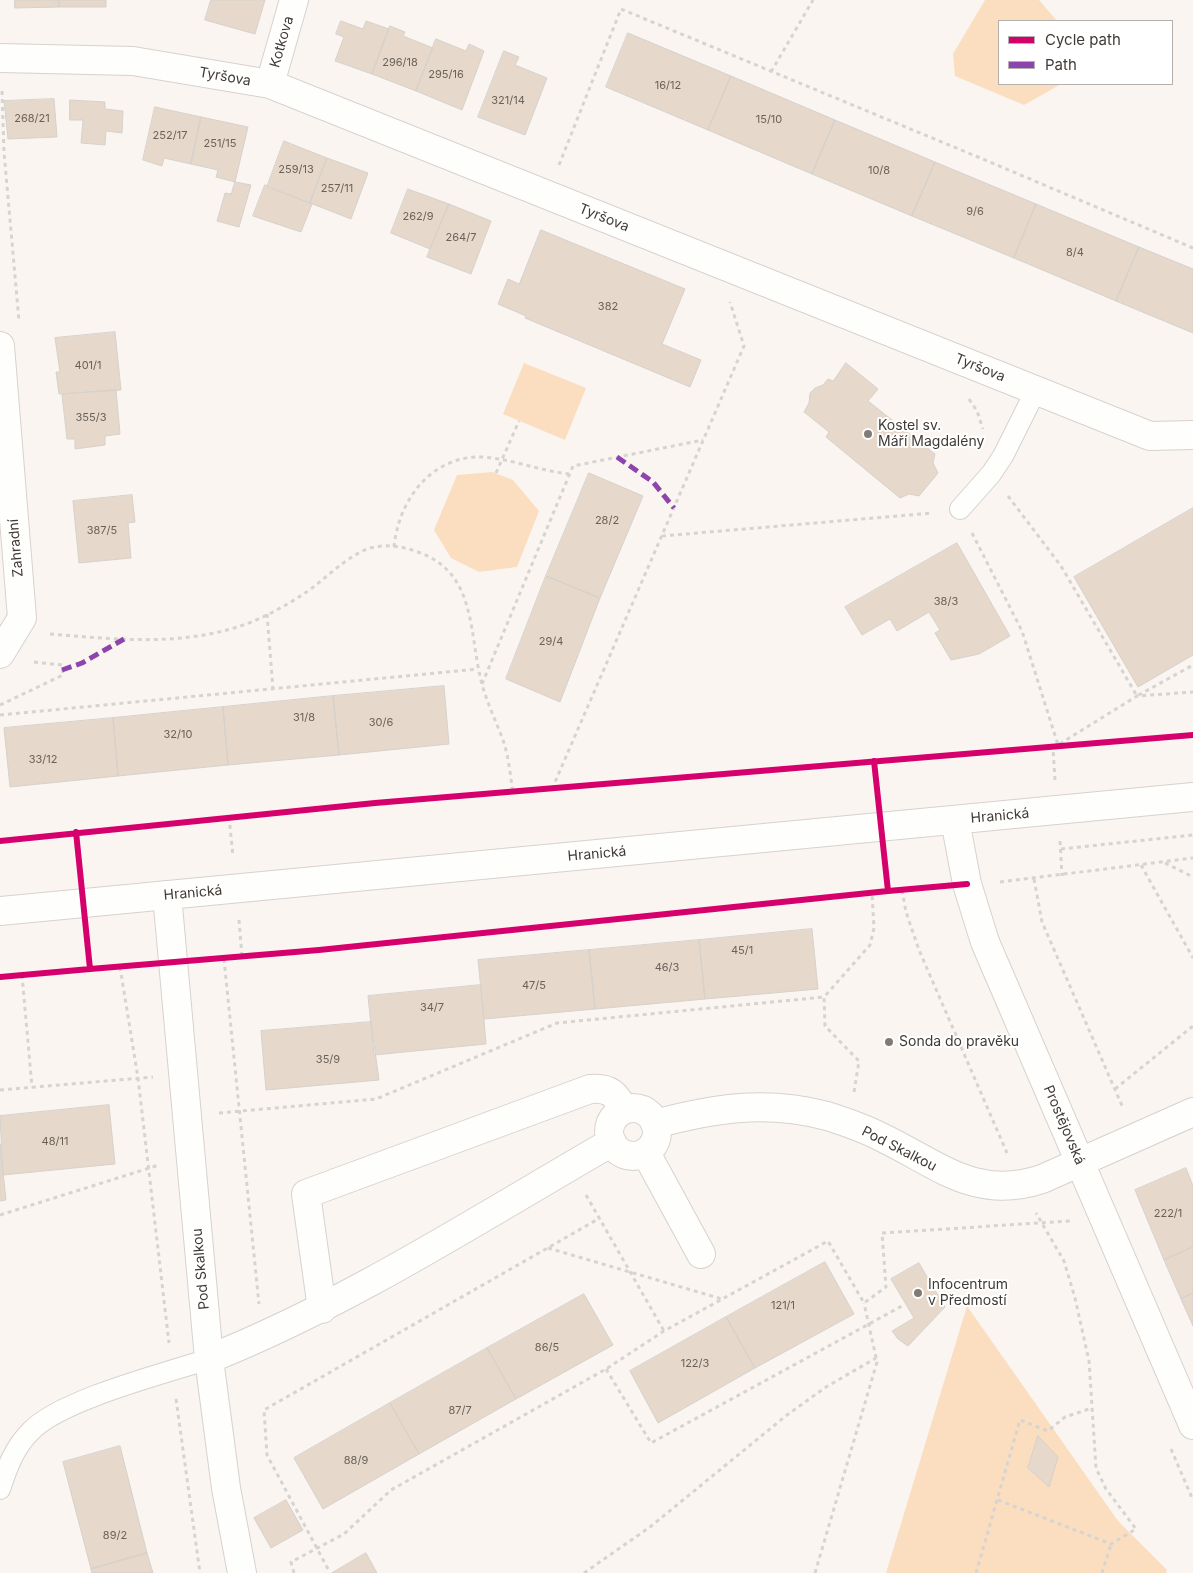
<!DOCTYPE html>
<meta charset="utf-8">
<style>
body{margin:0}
#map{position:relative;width:1193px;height:1573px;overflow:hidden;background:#faf5f0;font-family:Inter,sans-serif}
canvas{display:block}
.legend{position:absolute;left:998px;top:20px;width:175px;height:65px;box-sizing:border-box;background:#fff;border:1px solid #b3b0ae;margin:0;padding:6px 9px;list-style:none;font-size:15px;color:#403a34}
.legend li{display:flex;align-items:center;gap:10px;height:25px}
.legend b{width:25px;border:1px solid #b3b0ae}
</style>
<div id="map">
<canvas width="1193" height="1573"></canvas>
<ul class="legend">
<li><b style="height:6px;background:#d6006c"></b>Cycle path</li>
<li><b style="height:6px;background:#8e44ad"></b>Path</li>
</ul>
</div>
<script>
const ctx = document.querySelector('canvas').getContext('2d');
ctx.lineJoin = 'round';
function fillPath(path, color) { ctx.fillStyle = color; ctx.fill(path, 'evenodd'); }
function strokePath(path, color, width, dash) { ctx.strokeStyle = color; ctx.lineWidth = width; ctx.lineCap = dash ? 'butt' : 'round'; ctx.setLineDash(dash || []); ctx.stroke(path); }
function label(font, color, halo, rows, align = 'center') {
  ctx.font = font + ' Inter,sans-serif'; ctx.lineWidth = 4; ctx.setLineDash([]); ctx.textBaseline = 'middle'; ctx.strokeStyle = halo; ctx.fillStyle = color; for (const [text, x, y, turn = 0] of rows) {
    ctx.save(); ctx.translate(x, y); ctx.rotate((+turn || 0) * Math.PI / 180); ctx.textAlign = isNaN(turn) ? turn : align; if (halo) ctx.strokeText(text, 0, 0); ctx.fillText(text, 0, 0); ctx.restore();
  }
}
fillPath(new Path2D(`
 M 985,0 L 1039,0 L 1057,21 L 999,21 L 999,84 L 1061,84 L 1024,105 L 955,76 L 953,54 Z
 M 524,363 L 586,388 L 565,440 L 503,414 Z
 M 492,472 L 513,480 L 539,511 L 517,567 L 479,572 L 451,558 L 434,530 L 457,475 Z
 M 967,1306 L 1118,1521 L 1167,1570 L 1166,1573 L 886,1573 Z`), '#fbdec0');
const building = new Path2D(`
 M 15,0 L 59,0 L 59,7 L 15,8 Z
 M 59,0 L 106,0 L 106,7 L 59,7 Z
 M 211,0 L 265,0 L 255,34 L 205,20 Z
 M 341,21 L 363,29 L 366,21 L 389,29 L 372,74 L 335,61 L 344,37 L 336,34 Z
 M 390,26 L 405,32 L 403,36 L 433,48 L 416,91 L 372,74 Z
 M 628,33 L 731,76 L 708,130 L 606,87 Z
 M 436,39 L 466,51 L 469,44 L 484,51 L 462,110 L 416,91 Z
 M 504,51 L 519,57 L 515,65 L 547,78 L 525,135 L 478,117 Z
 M 731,76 L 835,120 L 812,174 L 708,130 Z
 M 54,99 L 57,137 L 8,139 L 4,101 Z
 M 70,100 L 105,102 L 105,109 L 123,111 L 122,133 L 106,131 L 105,145 L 81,143 L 83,120 L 70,120 Z
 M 155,107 L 201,117 L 191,164 L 164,158 L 162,166 L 143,160 Z
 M 201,117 L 248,127 L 235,182 L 216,177 L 218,170 L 191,164 Z
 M 835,120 L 935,162 L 912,216 L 812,174 Z
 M 284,141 L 327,158 L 310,203 L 267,187 Z
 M 327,158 L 368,173 L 351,219 L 310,203 Z
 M 935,162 L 1036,204 L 1014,258 L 912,216 Z
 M 235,182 L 251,185 L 239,227 L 217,221 L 225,193 L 231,194 Z
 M 265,185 L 312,204 L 301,232 L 253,216 Z
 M 408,189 L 449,204 L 430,249 L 391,233 Z
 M 449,204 L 491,221 L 471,274 L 427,257 Z
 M 1036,204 L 1139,247 L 1116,301 L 1014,258 Z
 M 541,230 L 685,289 L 662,344 L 701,360 L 690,387 L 525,318 L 526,316 L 498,304 L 508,279 L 519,284 Z
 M 1139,247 L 1193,269 L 1193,333 L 1116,301 Z
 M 115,332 L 121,390 L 59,394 L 56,372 L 60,372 L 55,338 Z
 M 846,363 L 878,389 L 868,401 L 935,454 L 933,463 L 938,473 L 919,496 L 909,494 L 900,498 L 826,437 L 829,432 L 804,412 L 809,403 L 810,393 L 815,388 L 823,385 L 828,379 L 833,381 Z
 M 116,390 L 120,434 L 105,436 L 105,445 L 75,449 L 75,439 L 67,439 L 62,395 Z
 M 589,473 L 643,496 L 600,598 L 546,576 Z
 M 132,495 L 135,522 L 128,523 L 131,558 L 79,563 L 73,501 Z
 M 1193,508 L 1193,655 L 1138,687 L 1074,577 Z
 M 957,543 L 1010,636 L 979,654 L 951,660 L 935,633 L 940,630 L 929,612 L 897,631 L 890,619 L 862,635 L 845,607 Z
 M 546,576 L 600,598 L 560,702 L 506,679 Z
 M 444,686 L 449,744 L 339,755 L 333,696 Z
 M 333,696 L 339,755 L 228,765 L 223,707 Z
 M 223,707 L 228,765 L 118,776 L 113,718 Z
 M 113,718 L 118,776 L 10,787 L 4,728 Z
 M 812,929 L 818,989 L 705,999 L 699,940 Z
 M 699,940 L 705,999 L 595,1009 L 589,950 Z
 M 589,950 L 595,1009 L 484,1019 L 478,960 Z
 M 481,985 L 486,1044 L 374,1055 L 368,996 Z
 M 371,1022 L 379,1080 L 266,1090 L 261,1031 Z
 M 109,1105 L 115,1164 L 3,1175 L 0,1116 Z
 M 0,1144 L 6,1200 L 0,1201 Z
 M 1186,1168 L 1193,1186 L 1193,1247 L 1164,1260 L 1135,1190 Z
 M 1193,1247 L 1193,1293 L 1181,1299 L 1164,1260 Z
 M 825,1262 L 854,1314 L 755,1368 L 726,1317 Z
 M 919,1263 L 945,1307 L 908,1346 L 898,1339 L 892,1331 L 914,1318 L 891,1279 Z
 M 1193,1293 L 1193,1326 L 1181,1299 Z
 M 584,1294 L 613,1345 L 516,1399 L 487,1348 Z
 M 726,1317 L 755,1368 L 658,1423 L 630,1371 Z
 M 487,1348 L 516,1399 L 419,1454 L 390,1403 Z
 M 390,1403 L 419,1454 L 323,1509 L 294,1458 Z
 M 1038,1436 L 1058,1457 L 1049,1487 L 1028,1468 Z
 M 120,1446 L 147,1553 L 91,1569 L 63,1462 Z
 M 286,1500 L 303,1530 L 271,1548 L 254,1518 Z
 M 147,1553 L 153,1573 L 92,1573 L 91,1569 Z
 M 366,1553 L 377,1573 L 332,1573 Z`);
fillPath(building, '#e6d8ca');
strokePath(building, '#d6d1cc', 1);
const service = new Path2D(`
 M 960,509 L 991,474 L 1003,456 L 1036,390
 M 0,1489 C 7,1468 14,1448 30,1432 C 59,1400 166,1373 209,1359`);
const minor = new Path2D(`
 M 0,58 L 133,61 L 270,84 L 1150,436 L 1193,435
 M 270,84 L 294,0
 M 0,346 L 22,618 L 0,654
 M 955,820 L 967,884 L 985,942 L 1193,1425
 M 167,895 L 209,1359 L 226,1488 L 242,1573
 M609 1132a24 24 0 1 1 48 0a24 24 0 1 1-48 0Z
 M 655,1124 C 715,1108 766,1100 827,1116 C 846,1122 866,1129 883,1138 C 939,1165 976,1201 1042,1179 L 1193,1112
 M 646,1153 L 701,1254
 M 322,1309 L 306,1194 L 590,1089 C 609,1087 616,1094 624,1110
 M 209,1359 C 351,1302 480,1218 612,1142`);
const secondary = new Path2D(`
 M 0,911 L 1193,797`);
strokePath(service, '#d7d2cd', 22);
strokePath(minor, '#d7d2cd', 30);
strokePath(secondary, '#d7d2cd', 30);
strokePath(new Path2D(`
 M 771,72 L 813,0
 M 2,91 L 4,152 L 19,321
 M 559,165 L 621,9 L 978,157 L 1193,248
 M 969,399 L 977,411 L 983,429
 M 496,473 L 519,421
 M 1008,496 L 1061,566 L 1137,696 L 1193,665
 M 972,533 L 1022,631 L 1058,745
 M 662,536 L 933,513
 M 394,547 C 398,504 427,460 475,457 C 504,456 539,471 569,474
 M 267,614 L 273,689
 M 50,634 C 112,639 174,646 234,628 C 258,621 284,607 305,593 C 327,578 345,557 370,548 C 385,544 401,546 415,551 C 478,571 468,633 482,684 C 487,703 496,721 503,740 C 509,757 510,775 513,792
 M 482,684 L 573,466 L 703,440
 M 0,705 L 63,675 L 62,665 L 33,662
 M 0,715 L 478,669
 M 1055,780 L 1053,748 L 1137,696 L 1193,692
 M 552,789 L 744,346 L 730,302
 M 229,817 L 233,856
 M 1060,841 L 1062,876
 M 1061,849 L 1193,835
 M 1165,863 L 1193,877
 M 1141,865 L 1193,958
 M 1034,879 L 1042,922 L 1123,1108
 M 1000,882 L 1193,858
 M 902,890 L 906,912 L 919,950 L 1007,1153
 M 239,920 L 242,957
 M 224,959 L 259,1304
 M 120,967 L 138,1078 L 169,1343
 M 22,975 L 32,1087
 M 1115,1089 L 1193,1026
 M 0,1090 L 153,1077
 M 854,1092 L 859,1061 L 825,1026 L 824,997 L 870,945 L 874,928 L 872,893
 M 219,1113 L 376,1099 L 557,1023 L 824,997
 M 586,1195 L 664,1331
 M 0,1215 L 159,1165
 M 548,1248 L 722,1299
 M 606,1369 L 651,1443 L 902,1306
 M 176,1399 L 200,1573
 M 1171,1449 L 1193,1500
 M 998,1500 L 1111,1544 L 1136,1529 L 1106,1489 L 1096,1468 L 1089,1361 L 1075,1298 L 1064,1261 L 1036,1213
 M 328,1569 L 267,1455 L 264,1410 L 600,1218
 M 294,1573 L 291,1562 L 344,1534 L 391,1490 L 606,1369 L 664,1331 L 828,1241 L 864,1303 L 886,1287 L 882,1233 L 1070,1221
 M 584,1573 L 650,1527 L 787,1415 L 826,1387 L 876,1358
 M 815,1573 L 877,1362 L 864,1303
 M 976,1573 L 1020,1420 L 1048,1431 L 1065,1417 L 1092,1408
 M 1102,1573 L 1111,1544`), '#d6d4d1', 3, [4, 4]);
strokePath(service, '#fefefd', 20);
strokePath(minor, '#fefefd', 28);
strokePath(secondary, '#fefefd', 28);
strokePath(new Path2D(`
 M 617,457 L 653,482 L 674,508
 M 62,670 L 82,663 L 124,639`), '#8e44ad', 5, [10, 5]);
strokePath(new Path2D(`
 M 874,761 L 888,891 L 967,884
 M 0,841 L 375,803 L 1193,735
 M 90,969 L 319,950 L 888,891
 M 0,977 L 90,969 L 76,832`), '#d6006c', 6);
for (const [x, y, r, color] of [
 [868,434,5,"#817b76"],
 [889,1042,5,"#817b76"],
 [918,1293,5,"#817b76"]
]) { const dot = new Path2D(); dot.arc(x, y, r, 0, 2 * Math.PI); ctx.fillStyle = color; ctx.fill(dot); strokePath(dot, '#fff', 2); }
label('11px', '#6a625a', null, [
 ["296/18",400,63],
 ["295/16",446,75],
 ["16/12",668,86],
 ["321/14",508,101],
 ["268/21",32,119],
 ["15/10",769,120],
 ["252/17",170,136],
 ["251/15",220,144],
 ["259/13",296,170],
 ["10/8",879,171],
 ["257/11",337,189],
 ["9/6",975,212],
 ["262/9",418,217],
 ["264/7",461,238],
 ["8/4",1075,253],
 ["382",608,307],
 ["401/1",88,366],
 ["355/3",91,418],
 ["28/2",607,521],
 ["387/5",102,531],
 ["38/3",946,602],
 ["29/4",551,642],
 ["31/8",304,718],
 ["30/6",381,723],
 ["32/10",178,735],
 ["33/12",43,760],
 ["45/1",742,951],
 ["46/3",667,968],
 ["47/5",534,986],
 ["34/7",432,1008],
 ["35/9",328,1060],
 ["48/11",55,1142],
 ["222/1",1168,1214],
 ["121/1",783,1306],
 ["86/5",547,1348],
 ["122/3",695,1364],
 ["87/7",460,1411],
 ["88/9",356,1461],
 ["89/2",115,1536]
]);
label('14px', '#403a34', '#fff', [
 ["Kotkova",282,42,-74],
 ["Tyršova",225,77,10],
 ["Tyršova",604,218,22],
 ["Tyršova",980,368,22],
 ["Zahradní",16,548,-95],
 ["Hranická",1000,816,-5],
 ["Hranická",597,854,-5],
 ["Hranická",193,893,-5],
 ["Prostějovská",1064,1125,67],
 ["Pod Skalkou",899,1149,27],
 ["Pod Skalkou",201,1269,-95]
]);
label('14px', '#403a34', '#fff', [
 ["Kostel sv.",878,426],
 ["Máří Magdalény",878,442],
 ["Sonda do pravěku",899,1042],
 ["Infocentrum",928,1285],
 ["v Předmostí",928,1301]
], 'left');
</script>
